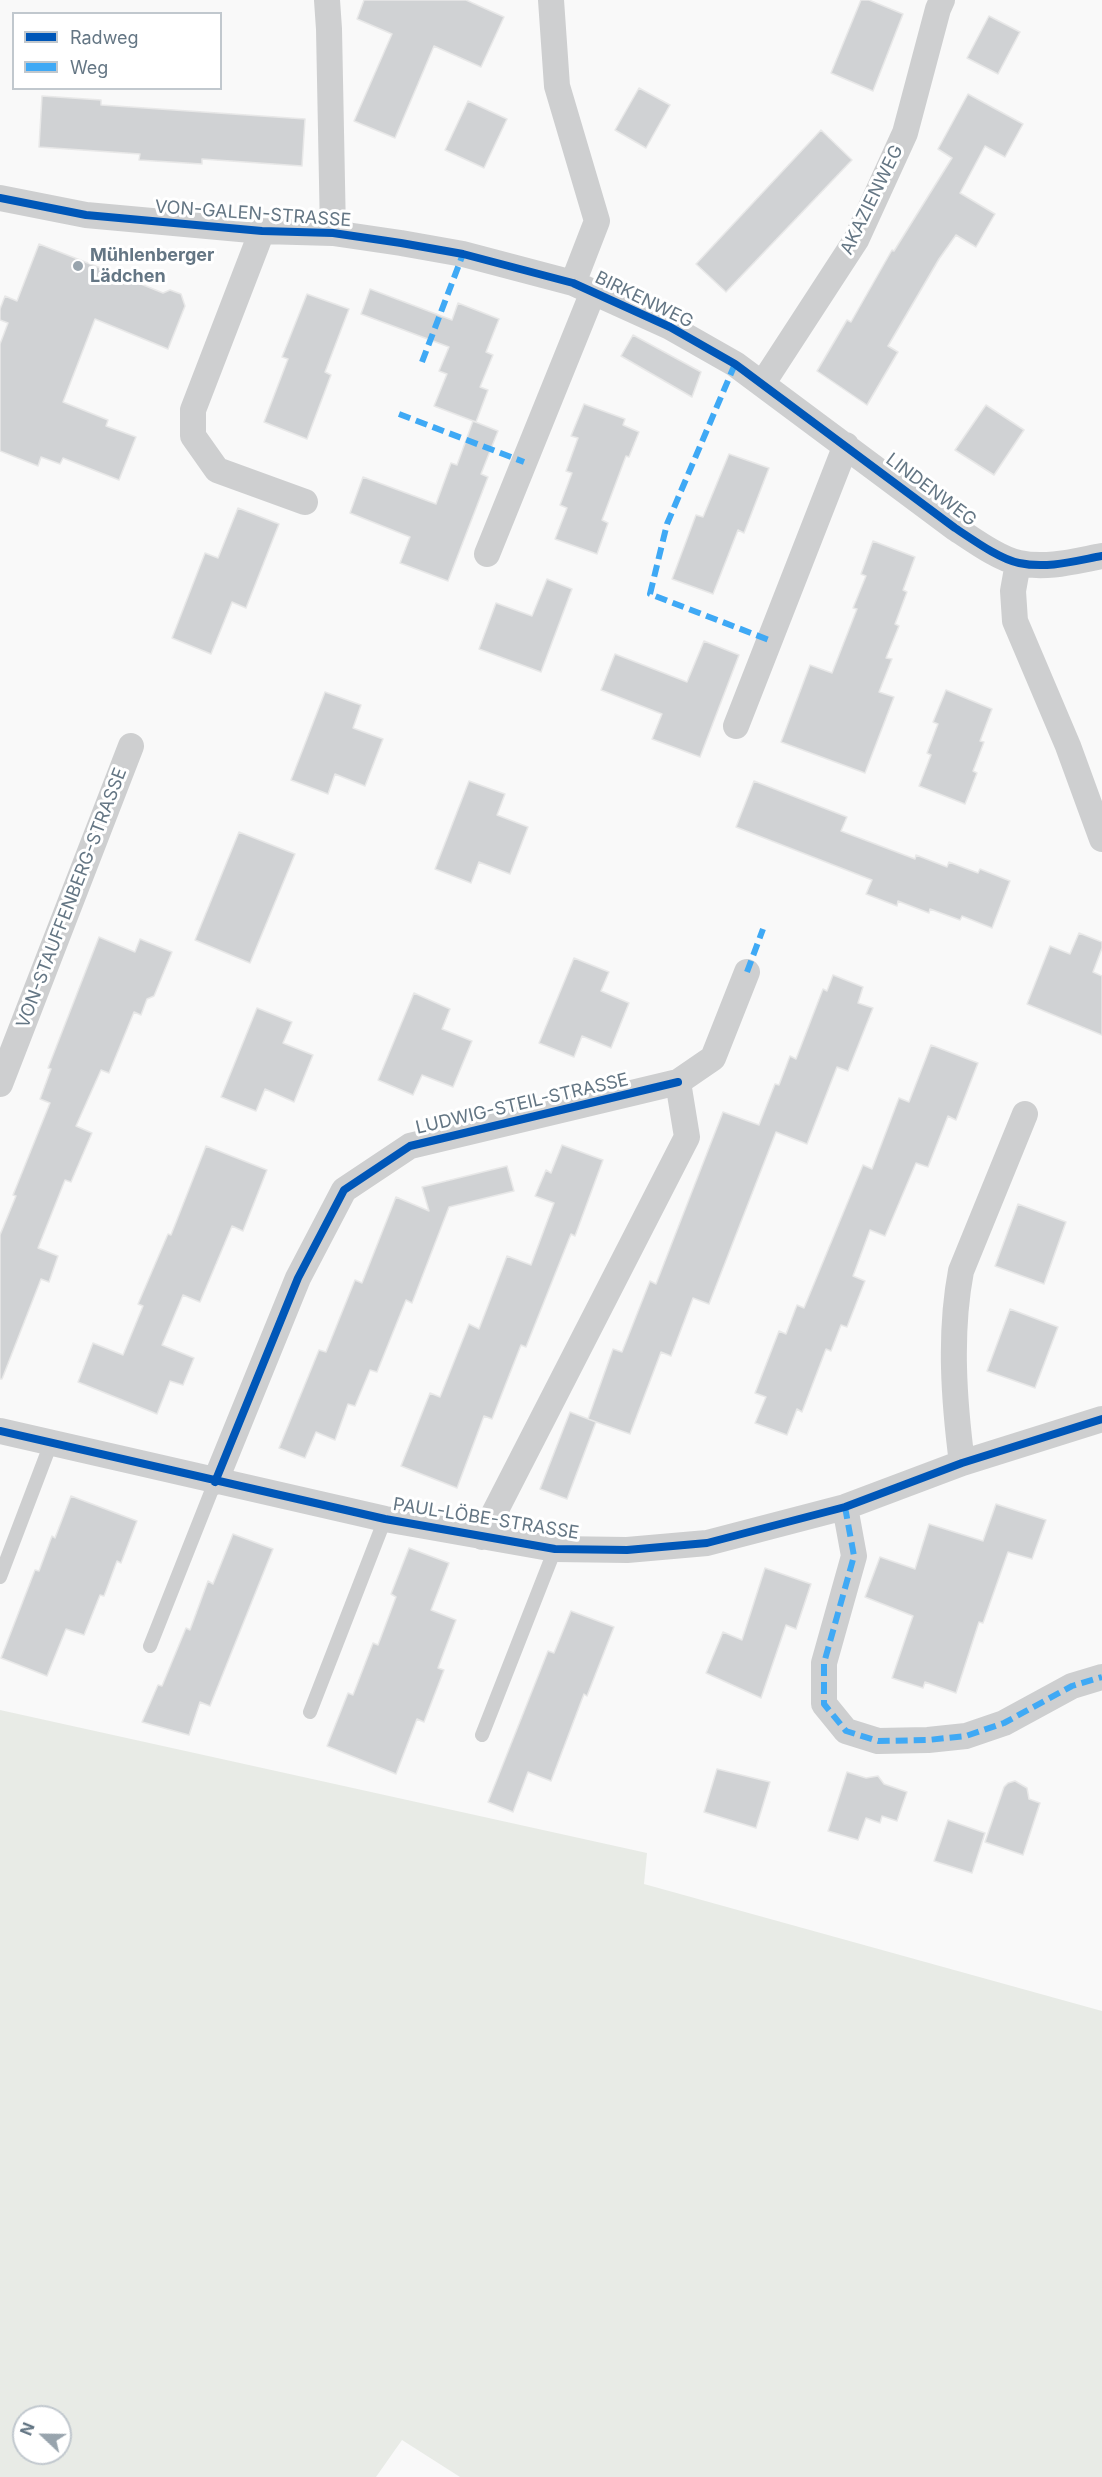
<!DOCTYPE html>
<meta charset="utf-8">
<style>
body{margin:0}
#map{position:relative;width:1102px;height:2477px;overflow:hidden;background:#f9f9f9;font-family:Inter,sans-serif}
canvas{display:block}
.legend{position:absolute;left:12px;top:12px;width:210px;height:78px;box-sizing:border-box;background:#fff;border:2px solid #c1c8ce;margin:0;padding:8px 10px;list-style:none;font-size:18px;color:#647684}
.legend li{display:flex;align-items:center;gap:12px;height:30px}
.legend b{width:30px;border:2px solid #c1c8ce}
.north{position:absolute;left:12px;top:2405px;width:60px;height:60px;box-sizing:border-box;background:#fff;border:2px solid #c1c8ce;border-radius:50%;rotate:292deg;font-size:16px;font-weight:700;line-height:24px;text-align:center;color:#647684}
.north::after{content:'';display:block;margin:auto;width:21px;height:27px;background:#98a4ad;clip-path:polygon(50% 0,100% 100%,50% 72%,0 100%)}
</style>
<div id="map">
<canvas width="1102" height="2477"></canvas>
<ul class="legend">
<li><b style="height:8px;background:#0057b8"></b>Radweg</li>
<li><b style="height:8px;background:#3fa9f5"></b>Weg</li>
</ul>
<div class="north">N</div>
</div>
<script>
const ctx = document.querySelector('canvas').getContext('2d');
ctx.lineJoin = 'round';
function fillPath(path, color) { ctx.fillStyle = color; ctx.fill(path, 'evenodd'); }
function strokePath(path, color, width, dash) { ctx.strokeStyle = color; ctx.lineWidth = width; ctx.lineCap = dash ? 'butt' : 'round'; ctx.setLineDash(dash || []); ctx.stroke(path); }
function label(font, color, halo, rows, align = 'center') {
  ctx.font = font + ' Inter,sans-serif'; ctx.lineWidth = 6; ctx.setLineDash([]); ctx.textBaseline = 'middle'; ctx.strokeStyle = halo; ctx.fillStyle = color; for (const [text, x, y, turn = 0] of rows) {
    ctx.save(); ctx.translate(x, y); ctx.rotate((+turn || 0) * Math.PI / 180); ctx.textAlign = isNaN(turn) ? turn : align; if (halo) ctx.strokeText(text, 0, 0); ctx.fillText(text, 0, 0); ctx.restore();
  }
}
fillPath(new Path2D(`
 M 0,1710 L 647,1853 L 644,1884 L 1102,2011 L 1102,2477 L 460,2477 L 402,2440 L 376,2477 L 0,2477 ZM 24,2417 L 60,2417 L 60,2453 L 24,2453 Z`), '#e8ebe6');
const building = new Path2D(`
 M 364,0 L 466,0 L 504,17 L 481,67 L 434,46 L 395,138 L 354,121 L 392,34 L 357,19 Z
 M 861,0 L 869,0 L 903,14 L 873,91 L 831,73 Z
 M 989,16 L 1020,32 L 998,74 L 967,58 Z
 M 639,88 L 670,105 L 646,148 L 615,130 Z
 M 968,94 L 1023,124 L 1005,157 L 985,146 L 960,193 L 995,214 L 976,247 L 956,235 L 939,259 L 888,346 L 898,352 L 867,405 L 817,371 L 847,320 L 851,322 L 892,250 L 894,251 L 952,158 L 938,149 Z
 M 42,96 L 101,100 L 101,105 L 305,119 L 302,166 L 202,159 L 202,164 L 139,160 L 140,154 L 39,147 Z
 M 468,101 L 507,119 L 484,168 L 445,150 Z
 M 821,130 L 852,160 L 726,292 L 696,264 Z
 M 39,244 L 116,274 L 122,272 L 134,276 L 136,282 L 163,293 L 170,290 L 181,294 L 185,306 L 168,349 L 95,319 L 63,402 L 108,420 L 106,426 L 136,437 L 119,480 L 63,458 L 60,464 L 41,457 L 38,466 L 0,451 L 0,344 L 8,323 L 0,320 L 0,309 L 5,296 L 17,301 Z
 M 370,289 L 452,320 L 458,303 L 499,319 L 486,352 L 493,355 L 480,387 L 488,390 L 476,422 L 434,406 L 447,374 L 439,371 L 449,347 L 361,314 Z
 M 307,294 L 349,309 L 325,372 L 331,375 L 307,439 L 264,422 L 288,359 L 282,357 Z
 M 633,335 L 701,372 L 692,397 L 621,356 Z
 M 584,404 L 625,419 L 623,425 L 639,432 L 629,457 L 626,456 L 602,520 L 608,523 L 597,554 L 555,539 L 567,508 L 560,505 L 572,473 L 566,471 L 578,438 L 571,436 Z
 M 986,405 L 1024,430 L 994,475 L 955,450 Z
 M 473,421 L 498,431 L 481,474 L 488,477 L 448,581 L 400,563 L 410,537 L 350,513 L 363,477 L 436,504 L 451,463 L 457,465 Z
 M 729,454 L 769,468 L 744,533 L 738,530 L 713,594 L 672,579 L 696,515 L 703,517 Z
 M 238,508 L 279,524 L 246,608 L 232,602 L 211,654 L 172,638 L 205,553 L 218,558 Z
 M 873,541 L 915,557 L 903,590 L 907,592 L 895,624 L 899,626 L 886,658 L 892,659 L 879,692 L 894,697 L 865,773 L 781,742 L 810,665 L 832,673 L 857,609 L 853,608 L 866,576 L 861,574 Z
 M 547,579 L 572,589 L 541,672 L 479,649 L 496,603 L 532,616 Z
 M 704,641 L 739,655 L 700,757 L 652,739 L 662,714 L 601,690 L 615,654 L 687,682 Z
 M 946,690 L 992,709 L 980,741 L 984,742 L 973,771 L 977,773 L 965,804 L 919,786 L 931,755 L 927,753 L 938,724 L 933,722 Z
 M 325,692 L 361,705 L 353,728 L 383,739 L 365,786 L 335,774 L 328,794 L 291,780 Z
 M 469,781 L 505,794 L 497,815 L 528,827 L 510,874 L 479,862 L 471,883 L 435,869 Z
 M 754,781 L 847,817 L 841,831 L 915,859 L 916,855 L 947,867 L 949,862 L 978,873 L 980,869 L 1010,881 L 992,928 L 962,916 L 960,920 L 930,909 L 929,913 L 898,901 L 897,906 L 866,894 L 872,880 L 736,827 Z
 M 239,832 L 295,854 L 250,963 L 195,940 Z
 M 1079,933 L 1102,942 L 1102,948 L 1093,972 L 1102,976 L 1102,1035 L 1027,1004 L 1050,946 L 1070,954 Z
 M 99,937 L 135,952 L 140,939 L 172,952 L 154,996 L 147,999 L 141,1015 L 134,1012 L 109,1073 L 101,1070 L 76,1126 L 92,1133 L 71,1182 L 65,1180 L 38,1248 L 58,1256 L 49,1282 L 41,1279 L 2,1379 L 0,1379 L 0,1235 L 16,1196 L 13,1195 L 50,1103 L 40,1099 L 51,1069 L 48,1068 Z
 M 574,958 L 609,972 L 601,991 L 629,1003 L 611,1048 L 582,1036 L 574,1057 L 539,1043 Z
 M 833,975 L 863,987 L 858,1003 L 873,1008 L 848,1071 L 837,1067 L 807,1144 L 776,1132 L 709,1304 L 693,1298 L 671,1356 L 661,1352 L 630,1434 L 588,1419 L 613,1349 L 622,1352 L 650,1281 L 656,1284 L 723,1112 L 759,1125 L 775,1084 L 779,1085 L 790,1056 L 796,1059 L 823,989 L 827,991 Z
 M 414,993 L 450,1009 L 442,1029 L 472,1041 L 453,1087 L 422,1075 L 413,1095 L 378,1080 Z
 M 257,1008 L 292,1022 L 283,1043 L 313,1055 L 294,1102 L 265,1089 L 256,1111 L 221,1097 Z
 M 931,1045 L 978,1063 L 956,1120 L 948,1116 L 928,1167 L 916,1163 L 885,1236 L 870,1230 L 853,1276 L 865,1281 L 847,1327 L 841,1325 L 831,1351 L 826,1349 L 802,1412 L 797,1409 L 787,1435 L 755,1423 L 766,1397 L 755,1393 L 779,1331 L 786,1334 L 797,1305 L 804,1308 L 863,1165 L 872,1169 L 899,1098 L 909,1102 Z
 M 562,1145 L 603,1160 L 575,1236 L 571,1234 L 526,1347 L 521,1345 L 492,1419 L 484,1416 L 457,1488 L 401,1466 L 430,1393 L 440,1397 L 469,1324 L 479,1329 L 507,1256 L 531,1265 L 554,1203 L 535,1196 L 546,1170 L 551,1173 Z
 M 206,1146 L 267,1170 L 243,1231 L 232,1226 L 200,1302 L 183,1295 L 162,1345 L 194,1358 L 183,1385 L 170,1381 L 157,1414 L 78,1382 L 93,1343 L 123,1355 L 143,1306 L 138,1304 L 168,1234 L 171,1235 Z
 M 507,1166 L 514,1191 L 449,1207 L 412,1303 L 406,1300 L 377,1372 L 370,1370 L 355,1406 L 348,1404 L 335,1440 L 316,1432 L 305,1458 L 279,1448 L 319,1350 L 326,1352 L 355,1280 L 362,1283 L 396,1197 L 429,1211 L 422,1187 Z
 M 1018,1204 L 1066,1222 L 1044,1284 L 995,1266 Z
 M 1010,1309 L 1058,1327 L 1035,1388 L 987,1371 Z
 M 570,1412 L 596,1422 L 567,1499 L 540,1489 Z
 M 71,1496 L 137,1521 L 121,1563 L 117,1561 L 104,1596 L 100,1595 L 84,1635 L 66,1629 L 47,1676 L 1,1658 L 35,1570 L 39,1571 L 52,1536 L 55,1538 Z
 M 996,1504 L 1046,1520 L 1032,1559 L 1008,1552 L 983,1623 L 979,1622 L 956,1693 L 925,1682 L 923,1688 L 892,1678 L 913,1616 L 865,1597 L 880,1557 L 915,1569 L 929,1524 L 983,1541 Z
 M 233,1534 L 273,1549 L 210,1706 L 200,1702 L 189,1735 L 142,1722 L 158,1685 L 162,1686 L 186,1628 L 190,1630 L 208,1581 L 213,1584 Z
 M 409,1548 L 449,1563 L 431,1610 L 456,1620 L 438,1668 L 444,1670 L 424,1722 L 417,1719 L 396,1774 L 327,1746 L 348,1693 L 353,1695 L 373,1643 L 378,1645 L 396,1597 L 391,1594 Z
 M 765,1568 L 811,1584 L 796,1629 L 786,1625 L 761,1698 L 706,1673 L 723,1632 L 742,1640 Z
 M 571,1611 L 614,1627 L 587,1696 L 584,1694 L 551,1781 L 528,1772 L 513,1812 L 488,1802 L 548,1651 L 554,1653 Z
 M 717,1769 L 770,1782 L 756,1828 L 704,1812 Z
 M 847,1772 L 866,1778 L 878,1776 L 884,1784 L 907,1792 L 897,1821 L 882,1816 L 880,1823 L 866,1818 L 858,1840 L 828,1831 Z
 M 1015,1781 L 1027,1788 L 1029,1799 L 1040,1803 L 1023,1855 L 985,1842 L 1004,1787 L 1008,1783 Z
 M 948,1820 L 985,1833 L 972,1873 L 934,1861 Z`);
fillPath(building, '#d0d2d4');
strokePath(building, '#e8e8e8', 1.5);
strokePath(new Path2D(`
 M 0,1577 L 51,1443
 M 150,1646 L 215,1482
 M 310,1712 L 385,1519
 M 482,1735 L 555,1549`), '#cecfd0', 14);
strokePath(new Path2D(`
 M 327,0 L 329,29 L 333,233
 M 551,0 L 557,86 L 597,221 L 573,283
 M 0,198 L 86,215 L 262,231 L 333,233 L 401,243 L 463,254 L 573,283 L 670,327 L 735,364 L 955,528 C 972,539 999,559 1019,563 C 1047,569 1075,561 1102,556
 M 262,231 L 193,410 L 193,436 L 217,470 L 305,502
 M 763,383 L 856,240 L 905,133 L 938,9 L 942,0
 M 487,554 L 593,292
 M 1018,563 L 1013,591 L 1015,621 L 1068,746 L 1102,839
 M 736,726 L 846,445
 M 0,1084 L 131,746
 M 0,1431 L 385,1519 L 555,1549 L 627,1550 L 707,1543 L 845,1507 L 962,1463 L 1102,1419
 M 962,1463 C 954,1401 949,1334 961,1271 L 1025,1114
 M 215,1482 L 298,1278 L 344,1190 L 410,1146 L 678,1082
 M 845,1507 L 854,1556 L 824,1663 L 824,1704 L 846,1731 L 878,1741 L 928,1740 L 966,1736 L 1004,1723 L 1072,1686 L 1102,1677
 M 482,1537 L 687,1137 L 678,1082 L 713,1058 L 747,972`), '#cecfd0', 26);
strokePath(new Path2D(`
 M 422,362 L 463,254
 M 735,364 L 667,524 L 650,594 L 769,640
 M 399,414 L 524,462
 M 747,972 L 763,929
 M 845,1507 L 854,1556 L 824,1663 L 824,1704 L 846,1731 L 878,1741 L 928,1740 L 966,1736 L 1004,1723 L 1072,1686 L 1102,1677`), '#3fa9f5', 6, [12, 6]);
strokePath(new Path2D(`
 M 0,198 L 86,215 L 262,231 L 333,233 L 401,243 L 463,254 L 573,283 L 670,327 L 735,364 L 955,528 C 972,539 999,559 1019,563 C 1047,569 1075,561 1102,556
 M 0,1431 L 385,1519 L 555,1549 L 627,1550 L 707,1543 L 845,1507 L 962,1463 L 1102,1419
 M 215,1482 L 298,1278 L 344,1190 L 410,1146 L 678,1082`), '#0057b8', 8);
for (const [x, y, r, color] of [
 [78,266,6,"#98a4ad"]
]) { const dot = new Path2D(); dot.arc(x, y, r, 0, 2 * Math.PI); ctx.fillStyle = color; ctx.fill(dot); strokePath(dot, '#fff', 2); }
label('18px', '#647684', '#fff', [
 ["AKAZIENWEG",872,200,-64],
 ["VON-GALEN-STRASSE",253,214,4],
 ["BIRKENWEG",644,300,26],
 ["LINDENWEG",931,490,37],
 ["VON-STAUFFENBERG-STRASSE",72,898,-69],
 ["LUDWIG-STEIL-STRASSE",522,1104,-13],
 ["PAUL-LÖBE-STRASSE",486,1519,9]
]);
label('bold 18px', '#647684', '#fff', [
 ["Mühlenberger",90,256],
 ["Lädchen",90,277]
], 'left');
</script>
